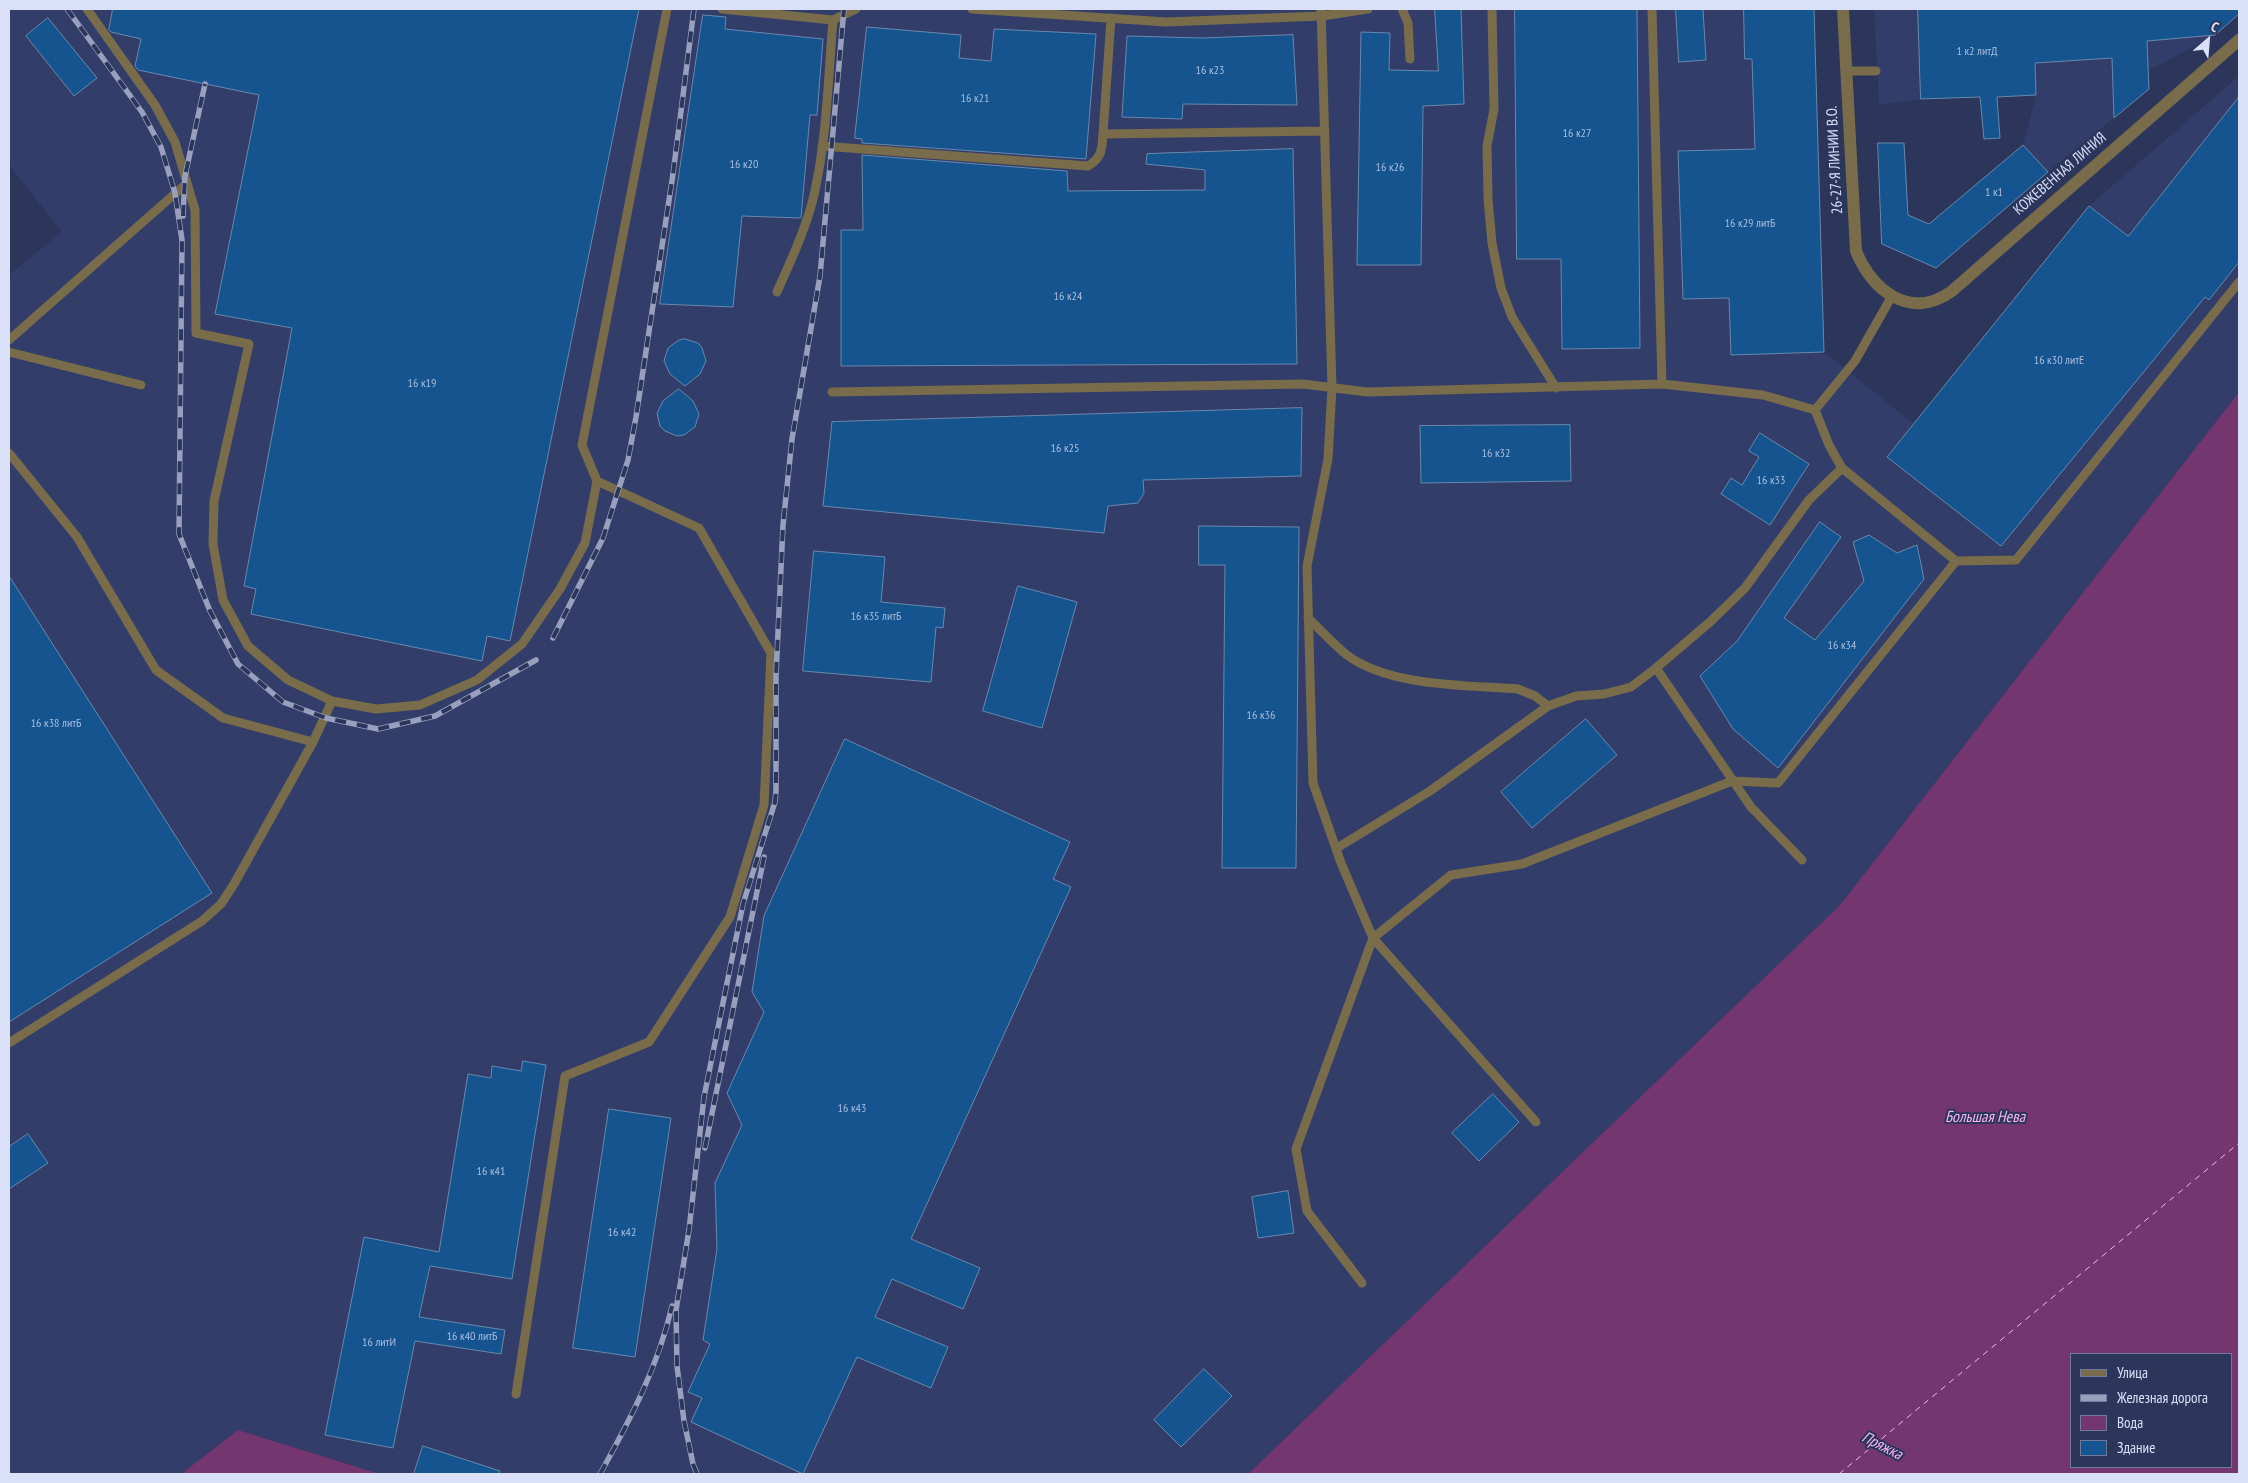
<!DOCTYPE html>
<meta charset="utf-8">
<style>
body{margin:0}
#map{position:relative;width:2248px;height:1483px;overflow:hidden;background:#2c365b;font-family:"PT Sans Narrow",sans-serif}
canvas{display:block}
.frame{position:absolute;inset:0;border:10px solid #d9e0f8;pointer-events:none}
.legend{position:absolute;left:2070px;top:1353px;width:162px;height:115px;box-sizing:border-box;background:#2c365b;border:1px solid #717a9a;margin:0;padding:6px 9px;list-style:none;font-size:15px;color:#d9e0f8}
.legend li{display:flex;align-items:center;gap:10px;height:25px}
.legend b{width:25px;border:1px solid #717a9a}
.north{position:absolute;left:2183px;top:15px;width:50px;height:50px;-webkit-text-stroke:4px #2c365b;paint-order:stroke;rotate:27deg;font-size:14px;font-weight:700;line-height:20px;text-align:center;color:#d9e0f8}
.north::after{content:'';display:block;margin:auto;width:18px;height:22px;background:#d9e0f8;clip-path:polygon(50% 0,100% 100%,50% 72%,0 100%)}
</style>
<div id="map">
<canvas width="2248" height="1483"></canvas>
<div class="frame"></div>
<ul class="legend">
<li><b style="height:6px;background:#786c4b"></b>Улица</li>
<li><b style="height:6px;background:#98a0bd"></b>Железная дорога</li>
<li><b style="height:14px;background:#73366e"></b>Вода</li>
<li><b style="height:14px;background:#15548e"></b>Здание</li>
</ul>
<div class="north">С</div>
</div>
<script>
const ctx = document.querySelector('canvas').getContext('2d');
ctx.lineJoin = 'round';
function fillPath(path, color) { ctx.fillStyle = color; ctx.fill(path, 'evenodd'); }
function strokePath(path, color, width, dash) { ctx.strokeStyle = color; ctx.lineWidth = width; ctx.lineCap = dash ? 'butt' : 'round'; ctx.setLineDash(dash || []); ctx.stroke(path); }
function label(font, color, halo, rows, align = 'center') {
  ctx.font = font + ' "PT Sans Narrow",sans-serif'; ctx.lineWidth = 4; ctx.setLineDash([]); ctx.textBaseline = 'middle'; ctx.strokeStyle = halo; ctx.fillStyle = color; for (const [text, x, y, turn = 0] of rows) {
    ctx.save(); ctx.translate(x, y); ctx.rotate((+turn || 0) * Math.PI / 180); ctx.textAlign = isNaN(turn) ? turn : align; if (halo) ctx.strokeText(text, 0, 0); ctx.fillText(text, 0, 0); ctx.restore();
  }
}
fillPath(new Path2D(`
 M 9,9 L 1814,9 L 1824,352 L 1914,424 L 2089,206 L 2239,76 L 2239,392 L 1840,905 L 1248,1474 L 380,1474 L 238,1430 L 181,1474 L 9,1474 L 9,275 L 62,232 L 9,165 Z
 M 1874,9 L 2239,9 L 2239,14 L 2215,35 L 2148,71 L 2149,89 L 2048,172 L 2023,145 L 2036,95 L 1921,99 L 1879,105 Z`), '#323d69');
fillPath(new Path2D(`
 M 2239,392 L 2239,1474 L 1248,1474 L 1840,905 ZM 2072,1354 L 2232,1354 L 2232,1467 L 2072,1467 Z
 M 238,1430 L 380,1474 L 181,1474 Z`), '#73366e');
strokePath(new Path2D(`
 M 1839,1474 L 2239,1143`), '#fbb3f1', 1, [6, 5]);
const building = new Path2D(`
 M 113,9 L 639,9 L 510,641 L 487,636 L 482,661 L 251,614 L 256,589 L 244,586 L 292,328 L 215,314 L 259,95 L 138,70 L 135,66 L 141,39 L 111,32 L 109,30 Z
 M 1435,9 L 1461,9 L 1464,104 L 1423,106 L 1421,265 L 1357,265 L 1361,32 L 1390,33 L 1389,70 L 1438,71 Z
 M 1515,9 L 1637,9 L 1640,348 L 1562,349 L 1561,259 L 1517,259 Z
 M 1676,9 L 1703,9 L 1706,60 L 1679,62 Z
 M 1744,9 L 1814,9 L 1824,352 L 1731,355 L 1729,298 L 1683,299 L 1678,151 L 1755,149 L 1752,59 L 1745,59 Z
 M 1918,9 L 2239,9 L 2239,14 L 2215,35 L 2147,41 L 2149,89 L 2114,118 L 2112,58 L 2035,63 L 2036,95 L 1997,97 L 2000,138 L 1984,139 L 1980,97 L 1921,99 Z
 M 703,15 L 726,17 L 725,29 L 823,39 L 817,115 L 810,115 L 801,218 L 742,216 L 733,307 L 660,304 Z
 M 48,18 L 97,78 L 74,96 L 26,36 Z
 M 867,27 L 961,35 L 959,58 L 991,61 L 994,29 L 1096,34 L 1086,159 L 862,143 L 862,139 L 855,138 Z
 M 1293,35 L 1297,105 L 1183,104 L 1182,119 L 1122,117 L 1127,36 L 1201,38 Z
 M 2239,97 L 2239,262 L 2209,300 L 2205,297 L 2001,546 L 1887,457 L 2089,206 L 2128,236 Z
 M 1878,143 L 1904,143 L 1908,215 L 1929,224 L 2023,145 L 2048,172 L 1936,268 L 1882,244 Z
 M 1293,149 L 1297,364 L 841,366 L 841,230 L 863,230 L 862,155 L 1067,171 L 1068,191 L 1205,190 L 1205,170 L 1146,164 L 1147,154 Z
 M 685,339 L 698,343 L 702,348 L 706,361 L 700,374 L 685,386 L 670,374 L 664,361 L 668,348 L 679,340 Z
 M 679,389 L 693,401 L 699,414 L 695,427 L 684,435 L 677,436 L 665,431 L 660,426 L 657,413 L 663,401 Z
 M 1302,408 L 1301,476 L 1143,480 L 1144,493 L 1138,503 L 1108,506 L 1104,533 L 823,506 L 832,422 Z
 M 1570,425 L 1571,481 L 1421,483 L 1420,426 Z
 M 1760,433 L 1809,464 L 1770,525 L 1721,494 L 1731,478 L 1742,485 L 1759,457 L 1749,451 Z
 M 1820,522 L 1841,537 L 1784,618 L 1815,640 L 1864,581 L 1853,542 L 1869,535 L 1897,553 L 1917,545 L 1924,579 L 1778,768 L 1733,729 L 1700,676 L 1737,641 Z
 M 1199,526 L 1299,527 L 1296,868 L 1222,868 L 1225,565 L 1199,565 Z
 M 814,551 L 885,557 L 881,602 L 945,608 L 943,628 L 936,627 L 931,682 L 803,671 Z
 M 9,576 L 212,893 L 9,1022 Z
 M 1018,586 L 1077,602 L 1042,728 L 983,711 Z
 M 1586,719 L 1617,755 L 1532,828 L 1501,792 Z
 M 845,739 L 1070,842 L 1053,879 L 1071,887 L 911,1239 L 980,1268 L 963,1309 L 892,1279 L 875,1317 L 948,1347 L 931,1388 L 857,1357 L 803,1474 L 691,1422 L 702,1398 L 688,1392 L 710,1344 L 703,1340 L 717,1249 L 715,1183 L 742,1125 L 727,1093 L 764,1012 L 752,992 L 764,916 Z
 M 523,1061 L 546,1065 L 512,1279 L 430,1266 L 419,1317 L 505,1330 L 501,1354 L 415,1341 L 393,1448 L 325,1435 L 364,1237 L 439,1252 L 468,1074 L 491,1078 L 492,1066 L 521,1071 Z
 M 1493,1094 L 1519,1122 L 1479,1161 L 1452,1133 Z
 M 609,1109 L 671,1118 L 635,1357 L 573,1348 Z
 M 28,1134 L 48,1163 L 9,1189 L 9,1147 Z
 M 1288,1191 L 1294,1233 L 1258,1238 L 1252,1197 Z
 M 1204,1369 L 1232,1396 L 1181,1447 L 1154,1420 Z
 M 423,1446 L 500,1471 L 499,1474 L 414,1474 Z`);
fillPath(building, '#15548e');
strokePath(building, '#6889ad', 1);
strokePath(new Path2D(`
 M 87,9 L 155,105 L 175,142 L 195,210 L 196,333 L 249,344 L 214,501 L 213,544 L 223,600 L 248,646 L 288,680 L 332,701 L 376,709 L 420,705 L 477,680 L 522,644 L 560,589 L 585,543 L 597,481 L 582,445 L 667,9
 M 722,9 L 833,20 L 856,9
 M 972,9 L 1166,22 L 1322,16 L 1368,9
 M 1321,9 L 1332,388 L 1328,459 L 1307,566 L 1313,783 L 1341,863 L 1373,938 L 1536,1122
 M 1402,9 L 1408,23 L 1410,59
 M 1492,9 L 1494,109 L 1487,146 L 1488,199 L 1492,243 L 1501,288 L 1512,317 L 1556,388
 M 1652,9 L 1662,384
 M 1111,18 L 1103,134 L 1325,131
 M 1846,71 L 1876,71
 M 822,146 L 1088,166 C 1102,158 1102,149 1103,134
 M 777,292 C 791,260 806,229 814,195 C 827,138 828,78 833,20
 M 9,340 L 187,183
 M 9,352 L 141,385
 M 832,392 L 1303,384 L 1367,392 L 1662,384 L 1763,395 L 1815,410 L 1855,361 L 1892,296
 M 1815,410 L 1829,445 L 1842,468 L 1956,561 L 2016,560 L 2239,282
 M 9,453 L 77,537 L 156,670 L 223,718 L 313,742 L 332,701
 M 1308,618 C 1321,630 1333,644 1347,655 C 1390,687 1466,685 1518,689 L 1535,696 L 1548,706
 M 1337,848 L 1430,791 L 1548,706 L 1576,696 L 1604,694 L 1631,687 L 1656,668
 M 1802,860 L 1751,807 L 1656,668 L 1710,622 L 1745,588 L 1809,500 L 1842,468
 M 9,1043 L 202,921 L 221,904 L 234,884 L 313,742
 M 1362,1283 L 1307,1211 L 1296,1149 L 1373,938 L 1451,875 L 1522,864 L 1732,781 L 1778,783 L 1956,561
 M 516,1394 L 565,1076 L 649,1042 L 730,917 L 764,805 L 771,653 L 699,528 L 597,481`), '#786c4b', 9);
strokePath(new Path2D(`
 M 1843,9 L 1856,251 C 1872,291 1911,321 1952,291 L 2239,40`), '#786c4b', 12);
const rail = new Path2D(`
 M 67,9 L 142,112 L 161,147 L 175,193 L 182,240 L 179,534 L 210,611 L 238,664 L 283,702 L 326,718 L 378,729 L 435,716 L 536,660
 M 183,216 L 185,176 L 205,84
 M 553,638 L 603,538 L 628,460 L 636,417 L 673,174 L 694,9
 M 705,1148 L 764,857
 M 600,1474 C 630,1420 658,1367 672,1306
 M 697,1474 L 693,1464 L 684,1421 L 677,1366 L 676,1310 L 689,1230 L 704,1097 L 743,904 L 775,802 L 776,791 L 776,676 L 783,525 L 792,439 L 820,276 L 844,9`);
strokePath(rail, '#98a0bd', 5.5);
strokePath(rail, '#2c365b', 4, [11]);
label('12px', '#a8bdde', null, [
 ["1 к2 литД",1977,52],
 ["16 к23",1210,71],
 ["16 к21",975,99],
 ["16 к27",1577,134],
 ["16 к20",744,165],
 ["16 к26",1390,168],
 ["1 к1",1994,193],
 ["16 к29 литБ",1750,224],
 ["16 к24",1068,297],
 ["16 к30 литЕ",2059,361],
 ["16 к19",422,384],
 ["16 к25",1065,449],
 ["16 к32",1496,454],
 ["16 к33",1771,481],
 ["16 к35 литБ",876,617],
 ["16 к34",1842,646],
 ["16 к36",1261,716],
 ["16 к38 литБ",56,724],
 ["16 к43",852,1109],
 ["16 к41",491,1172],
 ["16 к42",622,1233],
 ["16 к40 литБ",472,1337],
 ["16 литИ",379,1343]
]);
label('15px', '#d9e0f8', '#2c365b', [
 ["26-27-Я ЛИНИИ В.О.",1835,160,-93],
 ["КОЖЕВЕННАЯ ЛИНИЯ",2060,174,-41]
]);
label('italic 16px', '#fbb3f1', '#2c365b', [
 ["Большая Нева",1985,1117],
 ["Пряжка",1882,1446,27]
]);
</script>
